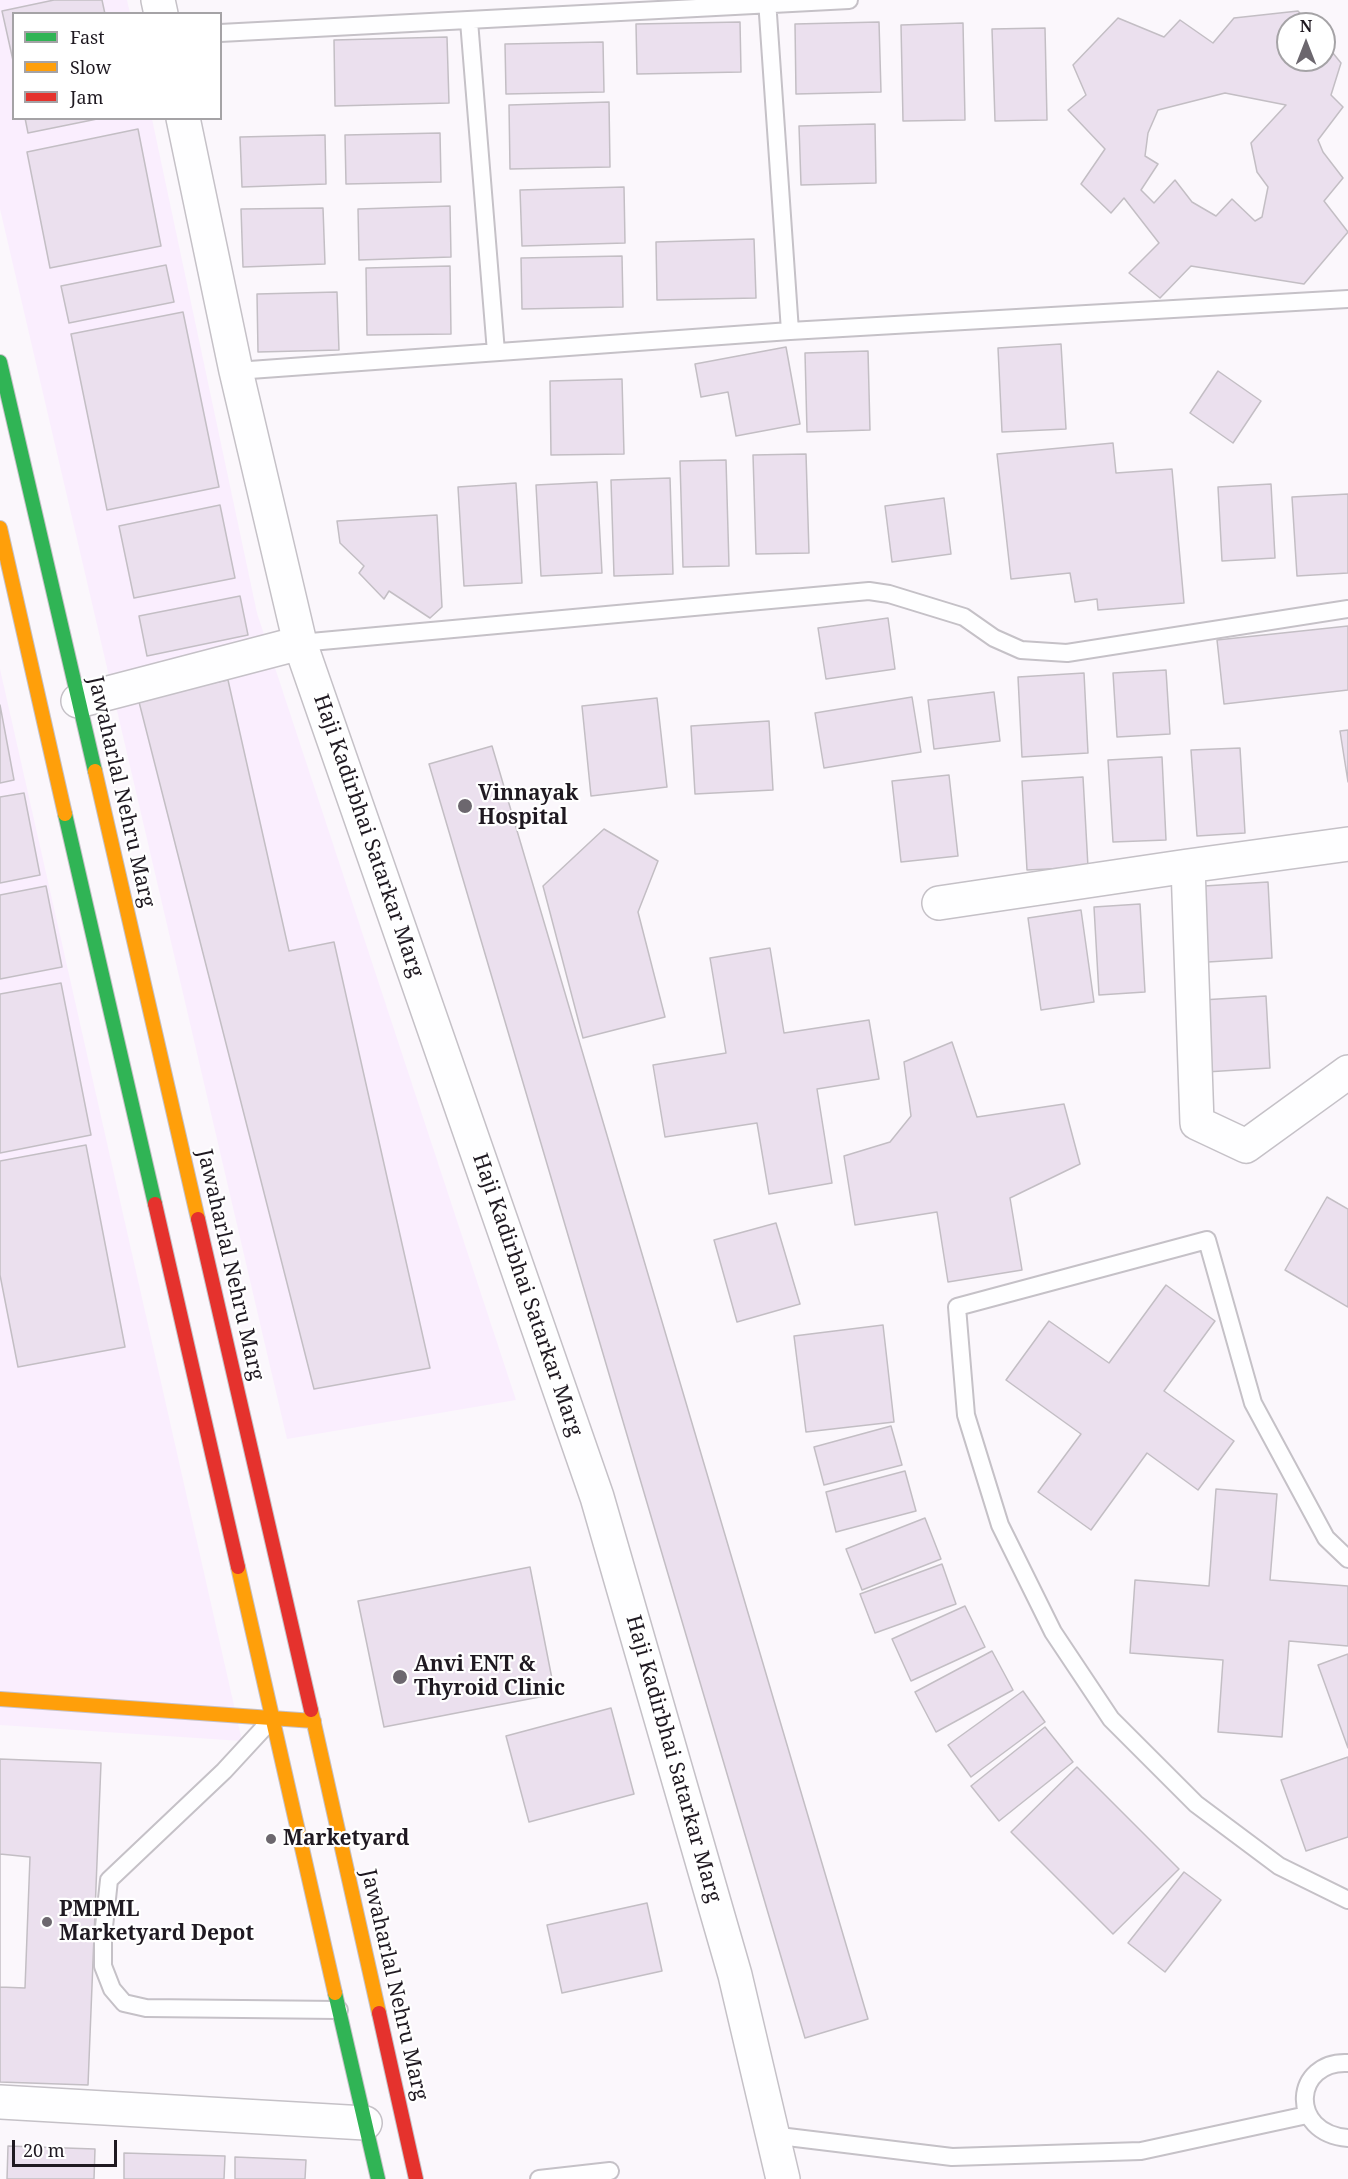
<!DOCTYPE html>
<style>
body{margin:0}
#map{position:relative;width:1348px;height:2179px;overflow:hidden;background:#fbf7fc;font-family:"Noto Serif",serif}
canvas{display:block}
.legend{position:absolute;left:12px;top:12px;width:210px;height:108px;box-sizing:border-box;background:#fff;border:2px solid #a5a3a6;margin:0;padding:8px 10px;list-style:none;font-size:18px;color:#1f1921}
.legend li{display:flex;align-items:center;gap:12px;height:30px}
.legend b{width:30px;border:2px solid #a5a3a6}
.north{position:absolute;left:1276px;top:12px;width:60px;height:60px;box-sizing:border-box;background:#fff;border:2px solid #a5a3a6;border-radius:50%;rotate:0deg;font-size:16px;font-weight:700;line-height:24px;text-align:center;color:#1f1921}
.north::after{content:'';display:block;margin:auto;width:21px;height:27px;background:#6c676e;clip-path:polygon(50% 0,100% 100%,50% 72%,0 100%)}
.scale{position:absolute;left:12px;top:2140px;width:105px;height:27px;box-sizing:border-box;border:3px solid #1f1921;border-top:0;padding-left:8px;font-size:18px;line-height:21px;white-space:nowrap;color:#1f1921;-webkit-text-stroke:4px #fff;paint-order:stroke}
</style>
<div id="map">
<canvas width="1348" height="2179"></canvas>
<ul class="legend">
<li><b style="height:8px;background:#30b455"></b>Fast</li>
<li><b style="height:8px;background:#ff9f0a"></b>Slow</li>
<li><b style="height:8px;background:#e5322d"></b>Jam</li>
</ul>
<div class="north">N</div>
<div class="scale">20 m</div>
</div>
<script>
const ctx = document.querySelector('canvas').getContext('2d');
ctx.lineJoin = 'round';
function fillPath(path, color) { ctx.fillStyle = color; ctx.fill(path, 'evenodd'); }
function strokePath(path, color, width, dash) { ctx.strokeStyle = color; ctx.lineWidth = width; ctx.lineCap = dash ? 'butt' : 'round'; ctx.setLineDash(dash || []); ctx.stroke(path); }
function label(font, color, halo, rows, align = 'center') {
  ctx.font = font + ' "Noto Serif",serif'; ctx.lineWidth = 4.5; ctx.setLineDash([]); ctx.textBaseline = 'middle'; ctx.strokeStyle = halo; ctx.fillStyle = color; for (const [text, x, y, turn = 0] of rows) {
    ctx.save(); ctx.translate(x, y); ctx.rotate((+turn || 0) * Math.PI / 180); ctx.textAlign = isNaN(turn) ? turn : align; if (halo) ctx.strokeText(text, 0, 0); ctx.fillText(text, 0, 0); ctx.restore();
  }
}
fillPath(new Path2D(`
 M 0,0 L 127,0 L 130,13 L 14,14 L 14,118 L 152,119 L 257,613 L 516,1400 L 287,1439 L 0,209 Z
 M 0,669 L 242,1741 L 0,1725 Z`), '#faeefe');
const building = new Path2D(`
 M 54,0 L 102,0 L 105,14 L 14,14 L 14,65 L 2,11 Z
 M 1298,11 L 1309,24 L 1288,24 L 1288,60 L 1324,60 L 1324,42 L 1341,63 L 1331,95 L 1343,107 L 1318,140 L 1323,152 L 1343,178 L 1324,201 L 1348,232 L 1304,284 L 1191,266 L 1160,298 L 1129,273 L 1159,243 L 1124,198 L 1111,213 L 1081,184 L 1105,149 L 1068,110 L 1086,95 L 1073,65 L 1118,18 L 1164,37 L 1180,20 L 1213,43 L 1234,18 ZM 1225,93 L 1286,105 L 1251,143 L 1257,172 L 1268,187 L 1262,217 L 1255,221 L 1232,199 L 1216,216 L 1192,202 L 1175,180 L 1154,203 L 1141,190 L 1158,164 L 1145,156 L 1148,133 L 1158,110 Z
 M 740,22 L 741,72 L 637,74 L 636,24 Z
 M 879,22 L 881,92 L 796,94 L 795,24 Z
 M 963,23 L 965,120 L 903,121 L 901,25 Z
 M 1045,28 L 1047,120 L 995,121 L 992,29 Z
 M 447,37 L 449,103 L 335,106 L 334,40 Z
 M 603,42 L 604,92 L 506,94 L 505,44 Z
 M 609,102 L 610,167 L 510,169 L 509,105 Z
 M 25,118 L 102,118 L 28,133 Z
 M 875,124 L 876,183 L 801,185 L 799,126 Z
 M 138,129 L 161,246 L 50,268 L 27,152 Z
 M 440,133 L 441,182 L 346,184 L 345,135 Z
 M 325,135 L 326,184 L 242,187 L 240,137 Z
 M 624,187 L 625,243 L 522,246 L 520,190 Z
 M 450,206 L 451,257 L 359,260 L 358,209 Z
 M 323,208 L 325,264 L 243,267 L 241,209 Z
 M 754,239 L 756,298 L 657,300 L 656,242 Z
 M 622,256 L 623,307 L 522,309 L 521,258 Z
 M 166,265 L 174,302 L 69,323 L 61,286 Z
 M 450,266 L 451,334 L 367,335 L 366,268 Z
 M 337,292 L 339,350 L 258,352 L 257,294 Z
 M 183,312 L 219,487 L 107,510 L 71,334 Z
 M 1061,344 L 1066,429 L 1002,432 L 998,348 Z
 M 786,347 L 800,424 L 736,436 L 728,392 L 701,397 L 695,364 Z
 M 868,351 L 870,430 L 807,432 L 805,353 Z
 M 1218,371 L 1261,401 L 1233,443 L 1190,413 Z
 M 622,379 L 624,454 L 551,455 L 550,381 Z
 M 1113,443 L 1116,473 L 1172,469 L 1184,603 L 1098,610 L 1097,599 L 1075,602 L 1070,573 L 1011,579 L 997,454 Z
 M 806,454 L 809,553 L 756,554 L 753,455 Z
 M 726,460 L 729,566 L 683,567 L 680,461 Z
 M 670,478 L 673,574 L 614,576 L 611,480 Z
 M 597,482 L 602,573 L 541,576 L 536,485 Z
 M 516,483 L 522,583 L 464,586 L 458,487 Z
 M 1271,484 L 1275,558 L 1222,561 L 1218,487 Z
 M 1348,494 L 1348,573 L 1297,576 L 1292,497 Z
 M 944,498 L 951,554 L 892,562 L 885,506 Z
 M 220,505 L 235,578 L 134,598 L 119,526 Z
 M 437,515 L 442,607 L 430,618 L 389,591 L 384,599 L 359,573 L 364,566 L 340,543 L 337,521 Z
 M 240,596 L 248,635 L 147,656 L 139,616 Z
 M 888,618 L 895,669 L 826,679 L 818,628 Z
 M 1348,626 L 1348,690 L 1224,704 L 1217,640 Z
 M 1166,670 L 1170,734 L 1117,737 L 1113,673 Z
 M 1084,673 L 1088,753 L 1022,757 L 1018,677 Z
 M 228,680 L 289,951 L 334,942 L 430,1368 L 314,1389 L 138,698 Z
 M 994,692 L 1000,741 L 934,749 L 928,700 Z
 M 912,697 L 921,752 L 824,768 L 815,713 Z
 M 657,698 L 667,787 L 591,796 L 582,706 Z
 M 0,705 L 14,780 L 0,783 Z
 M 769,721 L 773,790 L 695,794 L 691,726 Z
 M 1348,730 L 1348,782 L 1340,731 Z
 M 492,746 L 868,2019 L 805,2038 L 429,764 Z
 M 1240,748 L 1245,833 L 1197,836 L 1191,750 Z
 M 1162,757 L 1166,840 L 1113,842 L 1108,760 Z
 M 949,775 L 958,856 L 901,862 L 892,781 Z
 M 1083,777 L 1088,867 L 1027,870 L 1022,781 Z
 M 24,793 L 40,875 L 0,883 L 0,797 Z
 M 604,829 L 658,861 L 638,912 L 665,1017 L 583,1038 L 543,886 Z
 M 1268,882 L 1272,958 L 1208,962 L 1204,886 Z
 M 46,886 L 62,967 L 0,979 L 0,895 Z
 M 1140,904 L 1145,992 L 1099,995 L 1094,907 Z
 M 1081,910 L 1094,1002 L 1041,1010 L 1028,918 Z
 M 770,948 L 784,1033 L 869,1020 L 879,1079 L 817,1089 L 832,1183 L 769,1194 L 757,1123 L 665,1137 L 653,1065 L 726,1053 L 710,958 Z
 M 61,983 L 91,1135 L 0,1153 L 0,994 Z
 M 1266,996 L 1270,1068 L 1206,1072 L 1202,1000 Z
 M 952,1042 L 977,1117 L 1064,1104 L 1080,1164 L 1010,1198 L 1022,1270 L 948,1282 L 937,1212 L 855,1225 L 844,1156 L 890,1142 L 911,1116 L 904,1062 Z
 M 86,1145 L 125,1347 L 18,1367 L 0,1275 L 0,1161 Z
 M 1327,1197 L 1348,1209 L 1348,1307 L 1285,1270 Z
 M 776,1223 L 800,1304 L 737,1322 L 714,1240 Z
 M 1166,1285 L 1215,1321 L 1164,1391 L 1234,1441 L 1198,1490 L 1147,1453 L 1091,1530 L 1038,1492 L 1081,1434 L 1006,1380 L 1049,1321 L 1109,1363 Z
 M 883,1325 L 894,1422 L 806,1432 L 794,1336 Z
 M 891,1426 L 902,1465 L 824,1485 L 814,1447 Z
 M 905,1471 L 916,1511 L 836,1532 L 826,1492 Z
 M 1216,1489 L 1277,1494 L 1270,1580 L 1348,1586 L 1348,1646 L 1289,1641 L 1282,1737 L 1218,1732 L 1223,1660 L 1130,1653 L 1135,1580 L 1209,1586 Z
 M 925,1518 L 941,1559 L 862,1590 L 846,1549 Z
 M 942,1564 L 956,1604 L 875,1633 L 860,1594 Z
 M 530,1567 L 555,1694 L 384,1727 L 358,1601 Z
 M 965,1606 L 985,1647 L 911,1681 L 892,1639 Z
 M 992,1651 L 1013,1690 L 936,1732 L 915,1692 Z
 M 1348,1654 L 1348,1748 L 1318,1665 Z
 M 1023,1691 L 1045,1722 L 971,1777 L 948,1745 Z
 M 611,1708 L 634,1794 L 529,1822 L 506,1736 Z
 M 1045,1727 L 1073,1762 L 999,1821 L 971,1786 Z
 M 1348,1757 L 1348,1837 L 1306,1851 L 1281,1780 Z
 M 0,1759 L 101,1763 L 88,2085 L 0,2082 Z
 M 1077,1767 L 1179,1869 L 1113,1934 L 1011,1832 Z
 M 0,1854 L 30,1857 L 25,1988 L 0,1987 Z
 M 1184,1872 L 1221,1900 L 1165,1972 L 1128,1943 Z
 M 647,1903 L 662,1971 L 562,1993 L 547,1925 Z
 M 8,2146 L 95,2149 L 94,2179 L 7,2179 Z
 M 124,2153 L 225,2156 L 224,2179 L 124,2179 Z
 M 235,2157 L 306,2160 L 305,2179 L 235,2179 Z`);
fillPath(building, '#ebe0ee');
strokePath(building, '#c3bec4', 1.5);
const lane = new Path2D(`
 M 767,0 L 790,331
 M 469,21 L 496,352
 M 220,33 L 849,0
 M 236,371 L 790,331 L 1348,299
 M 300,643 L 869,591 L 889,594 L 964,617 L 994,638 L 1021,650 L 1067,653 L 1348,609
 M 1348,1559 L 1326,1538 L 1253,1403 L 1207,1240 L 957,1307 L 966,1415 L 1000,1525 L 1053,1632 L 1111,1719 L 1196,1804 L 1279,1866 L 1348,1900
 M 272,1719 L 224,1771 L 109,1880 L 103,1936 L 103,1966 L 112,1989 L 124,2003 L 146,2008 L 339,2010
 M 1348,2063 C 1294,2060 1287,2133 1348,2138
 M 771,2135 L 952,2157 L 1141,2151 L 1307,2115
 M 539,2179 L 610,2171`);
const street = new Path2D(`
 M 158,0 L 161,14
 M 183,118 L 236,371 L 300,643
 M 78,701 L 300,643 L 597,1497 L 735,1975 L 783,2179
 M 1188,866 L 1348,844
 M 939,903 L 1188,866 L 1197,1123 L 1246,1146 L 1348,1072
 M 0,2102 L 365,2123`);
const fast = new Path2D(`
 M 0,362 L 95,771
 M 65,814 L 155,1204
 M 335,1993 L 378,2179`);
const slow = new Path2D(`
 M 0,528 L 65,814
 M 95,771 L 198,1219
 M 238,1567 L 335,1993
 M 0,1699 L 314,1721
 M 311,1710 L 379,2013`);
const jam = new Path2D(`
 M 155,1204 L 238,1567
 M 198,1219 L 311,1710
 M 379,2013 L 416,2179`);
strokePath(lane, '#c5c1c7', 20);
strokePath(street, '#c5c1c7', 36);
strokePath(fast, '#c5c1c7', 16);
strokePath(slow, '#c5c1c7', 16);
strokePath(jam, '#c5c1c7', 16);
strokePath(lane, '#fefeff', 16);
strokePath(street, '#fefeff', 33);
strokePath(fast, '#30b455', 14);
strokePath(slow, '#ff9f0a', 14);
strokePath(jam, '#e5322d', 14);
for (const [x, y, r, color] of [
 [465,806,8,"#6c676e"],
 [400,1677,8,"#6c676e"],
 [271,1839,6,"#6c676e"],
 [47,1922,6,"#6c676e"]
]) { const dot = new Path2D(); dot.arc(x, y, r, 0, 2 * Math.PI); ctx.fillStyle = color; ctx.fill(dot); strokePath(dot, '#fff', 2); }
label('21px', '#1f1921', '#fff', [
 ["Jawaharlal Nehru Marg",121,792,77],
 ["Haji Kadirbhai Satarkar Marg",368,836,71],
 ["Jawaharlal Nehru Marg",230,1265,77],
 ["Haji Kadirbhai Satarkar Marg",527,1295,71],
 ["Haji Kadirbhai Satarkar Marg",673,1759,74],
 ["Jawaharlal Nehru Marg",394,1985,77]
]);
label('bold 21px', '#1f1921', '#fff', [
 ["Vinnayak",478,794],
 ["Hospital",478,818],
 ["Anvi ENT &",414,1665],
 ["Thyroid Clinic",414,1689],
 ["Marketyard",283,1839],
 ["PMPML",59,1910],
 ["Marketyard Depot",59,1934]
], 'left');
</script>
